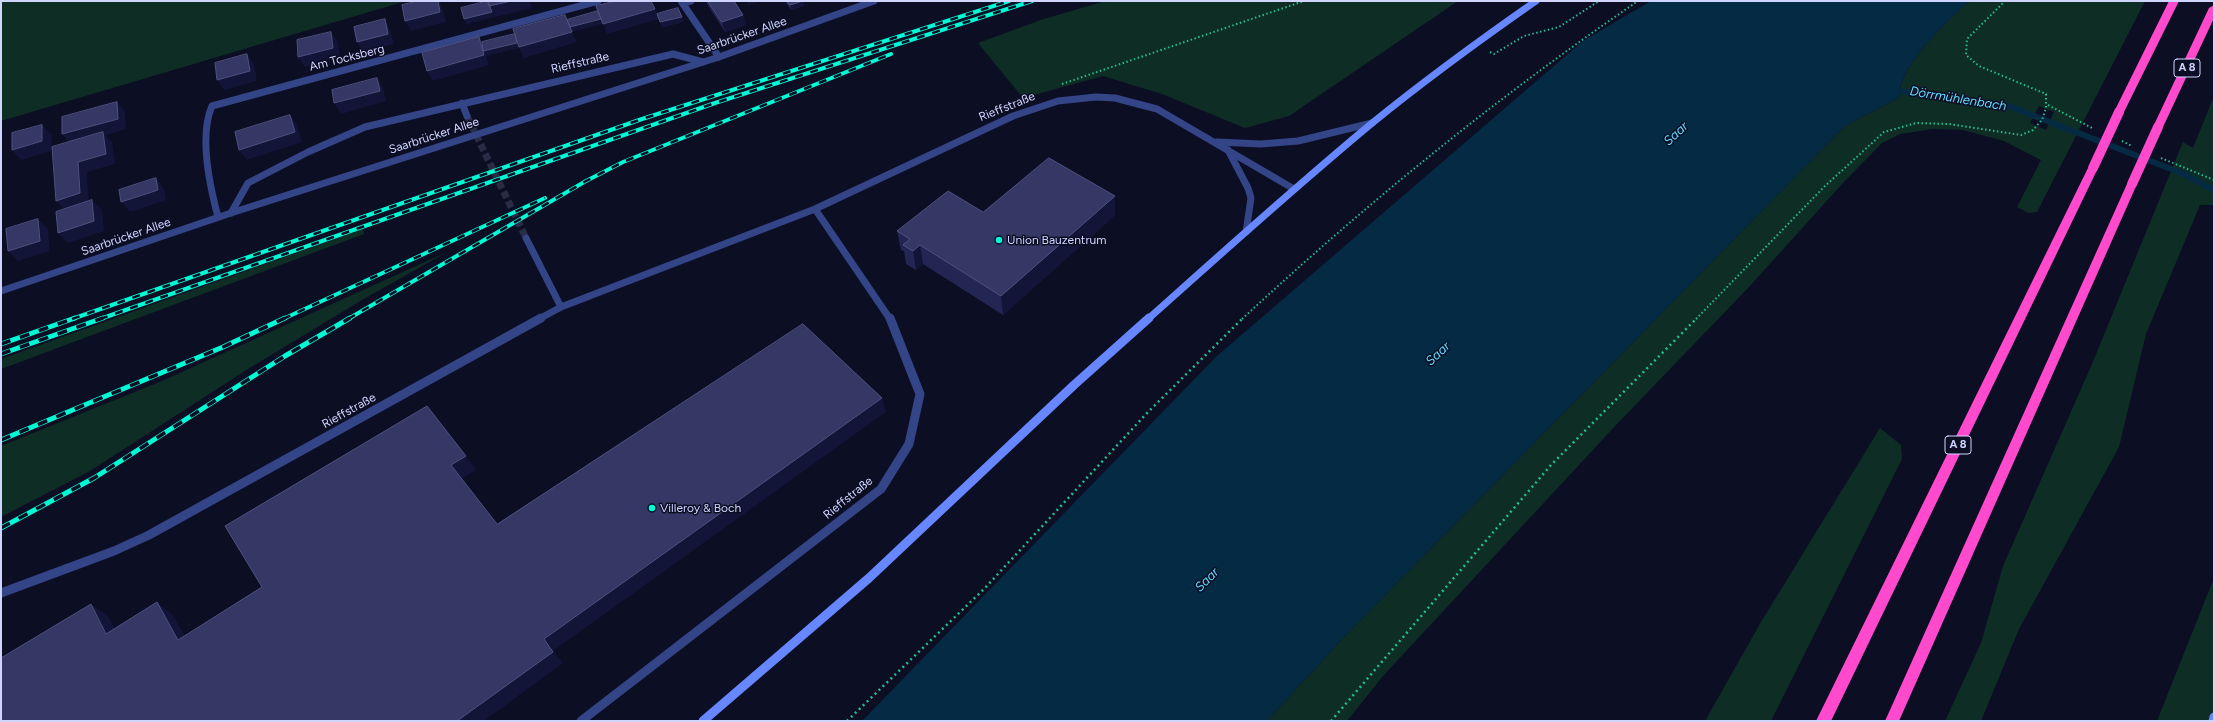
<!DOCTYPE html>
<meta charset="utf-8">
<style>
body{margin:0}
#map{position:relative;width:2215px;height:722px;overflow:hidden;background:#0c0e24;font-family:Figtree,sans-serif}
canvas{display:block}
.frame{position:absolute;inset:0;border:2px solid #cfd5ff;pointer-events:none}
</style>
<div id="map">
<canvas width="2215" height="722"></canvas>
<div class="frame"></div>
</div>
<script>
const ctx = document.querySelector('canvas').getContext('2d');
ctx.lineJoin = 'round';
function fillPath(path, color) { ctx.fillStyle = color; ctx.fill(path, 'evenodd'); }
function strokePath(path, color, width, dash) { ctx.strokeStyle = color; ctx.lineWidth = width; ctx.lineCap = dash ? 'butt' : 'round'; ctx.setLineDash(dash || []); ctx.stroke(path); }
function label(font, color, halo, rows, align = 'center') {
  ctx.font = font + ' Figtree,sans-serif'; ctx.lineWidth = 3; ctx.setLineDash([]); ctx.textBaseline = 'middle'; ctx.strokeStyle = halo; ctx.fillStyle = color; for (const [text, x, y, turn = 0] of rows) {
    ctx.save(); ctx.translate(x, y); ctx.rotate((+turn || 0) * Math.PI / 180); ctx.textAlign = isNaN(turn) ? turn : align; if (halo) ctx.strokeText(text, 0, 0); ctx.fillText(text, 0, 0); ctx.restore();
  }
}
fillPath(new Path2D(`
 M 1,1 L 406,1 L 1,121 Z
 M 1105,1 L 1458,1 L 1289,116 L 1245,128 L 1162,94 L 1103,76 L 1023,98 L 978,43 L 1041,20 Z
 M 1969,1 L 2145,1 L 2037,212 L 2029,213 L 2017,207 L 2041,160 L 2004,141 L 1963,130 L 1933,129 L 1900,134 L 1882,143 L 1842,184 L 1748,288 L 1617,424 L 1383,676 L 1347,721 L 1267,721 L 1343,638 L 1845,126 L 1900,97 C 1898,66 1948,21 1969,1 ZM 2039,106 L 2054,112 L 2046,130 L 2030,123 Z
 M 2214,96 L 2214,205 L 2200,205 L 2146,334 L 2119,447 L 2019,629 L 1981,721 L 1945,721 L 1981,643 L 2003,566 L 2092,364 L 2183,142 L 2193,148 Z
 M 363,229 L 364,234 L 1,369 L 1,359 Z
 M 447,252 L 362,300 L 248,369 L 90,471 L 1,517 L 1,446 L 162,381 Z
 M 1880,428 L 1901,445 L 1902,459 L 1771,721 L 1705,721 L 1761,622 Z
 M 2214,578 L 2214,721 L 2157,721 Z`), '#0e2e25');
fillPath(new Path2D(`
 M 1651,1 L 1969,1 C 1948,21 1897,67 1900,97 L 1845,126 L 1343,638 L 1267,721 L 862,721 L 1217,356 L 1583,41 Z`), '#052b44');
strokePath(new Path2D(`
 M 1890,90 L 2006,105 L 2184,174 L 2214,190`), '#052b44', 6);
strokePath(new Path2D(`
 M 467,116 L 526,238`), '#292c45', 7, [7, 3.5]);
strokePath(new Path2D(`
 M 1490,52 L 1494,54 L 1524,36 L 1559,27 L 1599,1
 M 1062,84 L 1304,1
 M 2048,105 L 2094,129
 M 2122,141 L 2132,146
 M 2161,158 L 2214,180
 M 1242,319 C 1367,203 1497,97 1638,1
 M 1696,319 L 1825,186 L 1884,132 L 1916,123 L 1949,124 L 2021,135 L 2033,130 L 2042,120 L 2046,108 L 2046,94 L 1979,66 L 1966,55 L 1967,39 L 2005,1`), '#24be8f', 2, [1.5, 2.5]);
strokePath(new Path2D(`
 M 847,721 L 984,589 L 1148,412 L 1243,318
 M 1331,721 L 1551,465 L 1697,318`), '#24be8f', 2.5, [2, 3.5]);
strokePath(new Path2D(`
 M 683,3 L 691,1
 M 539,319 L 561,307`), '#334487', 7);
strokePath(new Path2D(`
 M 1,593 L 114,551 L 149,535 L 541,318`), '#334487', 9);
strokePath(new Path2D(`
 M 681,1 L 719,57
 M 462,103 L 467,116
 M 1217,142 L 1261,144 L 1298,141 L 1372,123
 M 1228,150 L 1248,188 L 1251,198 L 1246,232
 M 815,209 L 890,319
 M 231,213 L 248,183 L 308,152 L 365,127 L 673,54 L 703,62
 M 218,217 C 210,187 199,135 212,106 L 598,1
 M 526,238 L 561,307 L 815,209 L 1013,116 L 1058,101 L 1096,97 L 1115,98 L 1157,109 L 1294,189`), '#334487', 7);
strokePath(new Path2D(`
 M 581,721 L 881,489 L 909,444 L 920,394 L 890,318`), '#334487', 9);
strokePath(new Path2D(`
 M 1,291 L 231,213 L 719,57 L 874,1`), '#334487', 7);
strokePath(new Path2D(`
 M 1148,319 C 1222,253 1295,187 1371,124 C 1424,81 1480,40 1536,1`), '#6687ff', 7);
strokePath(new Path2D(`
 M 703,721 L 869,578 L 1074,385 L 1149,318
 M 2213,721 L 2214,717`), '#6687ff', 9);
fillPath(new Path2D(`
 M 2169,1 L 2179,1 L 2124,112 L 2123,114 L 2115,114 L 2114,112 Z
 M 2214,5 L 2214,18 L 2163,127 L 2158,130 L 2154,129 L 2153,127 L 2209,8 Z
 M 2093,164 L 2098,168 L 1831,721 L 1816,721 L 2088,168 Z
 M 2132,180 L 2137,184 L 1899,721 L 1885,721 L 2127,184 Z`), '#ff4acd');
const railFar1 = new Path2D(`
 M 72,319 L 642,119 L 1009,1
 M 100,319 L 715,103 L 1032,1
 M 283,319 L 545,198
 M 348,319 L 586,181 L 623,162 L 891,54`);
const rail = new Path2D(`
 M 1,344 L 75,318
 M 1,354 L 103,318
 M 1,440 L 223,347 L 285,318
 M 1,528 L 94,478 L 285,356 L 350,318`);
strokePath(railFar1, '#00fad6', 4);
strokePath(rail, '#00fad6', 5);
strokePath(railFar1, '#0c0e24', 2.5, [8]);
strokePath(rail, '#0c0e24', 3.5, [10]);
strokePath(new Path2D(`
 M 2093,168 L 2119,112
 M 2132,184 L 2158,127`), '#ff4acd', 10);
fillPath(new Path2D(`
 M 706,1 L 734,1 L 743,15 L 746,25 L 725,32 L 707,4 Z
 M 785,1 L 803,1 L 804,6 L 791,10 Z
 M 1115,196 L 1115,215 L 1003,315 L 923,264 L 916,270 L 906,264 L 904,251 L 901,250 L 897,231 L 983,212 Z`), '#232553');
fillPath(new Path2D(`
 M 438,1 L 439,1 L 442,7 L 446,22 L 411,31 L 405,21 Z
 M 512,1 L 529,1 L 532,8 L 467,24 L 464,19 L 489,6 Z
 M 747,1 L 762,1 L 748,5 Z
 M 803,1 L 804,6 L 791,10 L 790,5 Z
 M 655,9 L 659,19 L 607,34 L 603,24 Z
 M 743,15 L 746,25 L 725,32 L 722,22 Z
 M 682,17 L 684,22 L 662,28 L 660,22 Z
 M 385,19 L 390,30 L 394,44 L 363,52 L 357,42 Z
 M 601,19 L 603,24 L 572,32 L 577,42 L 524,58 L 519,48 L 486,56 L 489,65 L 433,81 L 427,71 L 479,37 L 484,48 L 570,27 Z
 M 331,32 L 338,42 L 340,58 L 305,67 L 298,57 Z
 M 247,54 L 254,64 L 257,81 L 224,90 L 217,80 Z
 M 377,78 L 383,88 L 386,101 L 341,114 L 334,103 Z
 M 117,102 L 125,112 L 126,129 L 106,135 L 112,142 L 115,164 L 87,172 L 89,203 L 66,211 L 56,201 L 71,145 L 62,134 Z
 M 290,115 L 297,125 L 302,142 L 247,160 L 239,150 Z
 M 42,125 L 52,135 L 51,151 L 21,160 L 12,150 Z
 M 156,178 L 164,189 L 166,200 L 130,212 L 121,202 Z
 M 1115,196 L 1115,215 L 1003,315 L 1001,296 Z
 M 92,200 L 102,210 L 104,231 L 68,243 L 58,233 Z
 M 38,219 L 48,229 L 50,251 L 18,261 L 8,251 Z
 M 920,245 L 923,264 L 916,270 L 913,251 Z
 M 882,398 L 886,412 L 553,651 L 563,663 L 484,721 L 457,721 L 544,639 Z
 M 466,456 L 476,470 L 462,479 L 451,465 Z
 M 157,602 L 173,615 L 194,652 L 178,640 Z
 M 91,604 L 108,616 L 123,645 L 106,634 Z`), '#121438');
const building = new Path2D(`
 M 418,1 L 438,1 L 440,12 L 405,21 L 402,5 Z
 M 488,1 L 512,1 L 489,6 Z
 M 488,1 L 492,12 L 464,19 L 461,8 Z
 M 616,1 L 651,1 L 655,9 L 603,24 L 596,6 Z
 M 708,1 L 734,1 L 743,15 L 722,22 Z
 M 787,1 L 803,1 L 790,5 Z
 M 678,8 L 682,17 L 660,22 L 657,14 Z
 M 598,11 L 601,19 L 570,27 L 567,20 Z
 M 565,15 L 572,32 L 519,47 L 513,29 Z
 M 385,19 L 388,34 L 357,42 L 354,27 Z
 M 331,32 L 333,48 L 298,57 L 297,40 Z
 M 515,34 L 517,43 L 483,51 L 482,42 Z
 M 479,37 L 484,55 L 427,71 L 422,53 Z
 M 247,54 L 250,71 L 217,80 L 215,63 Z
 M 377,78 L 380,91 L 334,103 L 332,90 Z
 M 117,102 L 118,119 L 62,134 L 62,117 Z
 M 290,115 L 295,132 L 239,150 L 235,132 Z
 M 42,125 L 42,141 L 12,150 L 12,133 Z
 M 103,132 L 106,154 L 78,162 L 80,193 L 56,201 L 52,147 Z
 M 1049,158 L 1115,196 L 1001,296 L 920,245 L 913,251 L 903,245 L 910,239 L 897,231 L 948,191 L 983,212 Z
 M 156,178 L 158,190 L 121,202 L 119,190 Z
 M 92,200 L 94,221 L 58,233 L 56,212 Z
 M 38,219 L 40,241 L 8,251 L 6,229 Z
 M 803,324 L 882,398 L 544,639 L 553,652 L 457,721 L 1,721 L 1,658 L 91,604 L 106,634 L 157,602 L 178,640 L 262,587 L 225,526 L 427,406 L 466,456 L 451,465 L 497,524 Z`);
fillPath(building, '#353865');
strokePath(building, '#4e517e', 1);
for (const [x, y, r, color] of [
 [999,240,4,"#00fad6"],
 [652,508,4,"#00fad6"]
]) { const dot = new Path2D(); dot.arc(x, y, r, 0, 2 * Math.PI); ctx.fillStyle = color; ctx.fill(dot); strokePath(dot, '#0c0e24', 1.5); }
for (const [x, y, w] of [
 [2187,68,26],
 [1958,445,26]
]) { const box = new Path2D(); box.roundRect(x - w / 2, y - 9, w, 18, 3); ctx.fillStyle = '#0c0e24'; ctx.fill(box); strokePath(box, '#cfd5ff', 1); }
label('bold 11px', '#cfd5ff', null, [
 ["A 8",2187,68],
 ["A 8",1958,445]
]);
label('12px', '#cfd5ff', '#0c0e24', [
 ["Saarbrücker Allee",742,36,-19],
 ["Am Tocksberg",347,58,-14],
 ["Rieffstraße",580,63,-13],
 ["Rieffstraße",1007,107,-22],
 ["Saarbrücker Allee",434,136,-18],
 ["Saarbrücker Allee",126,237,-19],
 ["Rieffstraße",349,411,-29],
 ["Rieffstraße",848,498,-39]
]);
label('12px', '#cfd5ff', '#0c0e24', [
 ["Union Bauzentrum",1007,240],
 ["Villeroy & Boch",660,508]
], 'left');
label('italic 13px', '#5ddbff', '#0c0e24', [
 ["Dörrmühlenbach",1958,99,9],
 ["Saar",1676,134,-43],
 ["Saar",1438,354,-43],
 ["Saar",1207,580,-45]
]);
</script>
